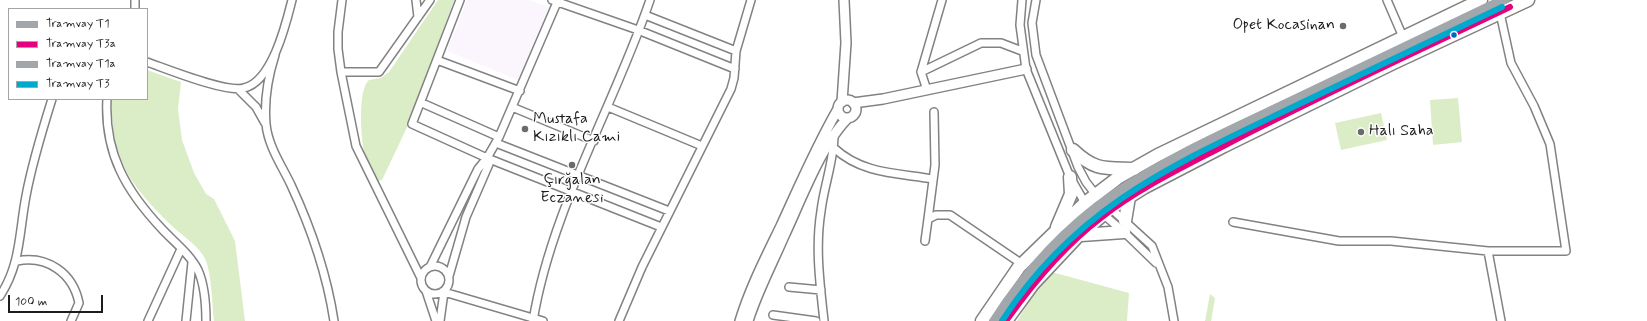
<!DOCTYPE html>
<meta charset="utf-8">
<style>
body{margin:0}
#map{position:relative;width:1647px;height:321px;overflow:hidden;background:#fff;font-family:Mynerve,sans-serif}
canvas{display:block}
.legend{position:absolute;left:8px;top:8px;width:140px;height:92px;box-sizing:border-box;background:#fff;border:1px solid #a4a4a4;margin:0;padding:5px 7px;list-style:none;font-size:12px;color:#1c1c1c}
.legend li{display:flex;align-items:center;gap:8px;height:20px}
.legend b{width:20px;border:1px solid #a4a4a4}
.scale{position:absolute;left:8px;top:295px;width:95px;height:18px;box-sizing:border-box;border:2px solid #1c1c1c;border-top:0;padding-left:5px;font-size:12px;line-height:14px;white-space:nowrap;color:#1c1c1c;-webkit-text-stroke:3px #fff;paint-order:stroke}
</style>
<div id="map">
<canvas width="1647" height="321"></canvas>
<ul class="legend">
<li><b style="height:5px;background:#a2a7ac"></b>Tramvay T1</li>
<li><b style="height:5px;background:#e5007d"></b>Tramvay T3a</li>
<li><b style="height:5px;background:#a2a7ac"></b>Tramvay T1a</li>
<li><b style="height:5px;background:#00a9ce"></b>Tramvay T3</li>
</ul>
<div class="scale">100 m</div>
</div>
<script>
const ctx = document.querySelector('canvas').getContext('2d');
ctx.lineJoin = 'round';
function fillPath(path, color) { ctx.fillStyle = color; ctx.fill(path, 'evenodd'); }
function strokePath(path, color, width, dash) { ctx.strokeStyle = color; ctx.lineWidth = width; ctx.lineCap = dash ? 'butt' : 'round'; ctx.setLineDash(dash || []); ctx.stroke(path); }
function label(font, color, halo, rows, align = 'center') {
  ctx.font = font + ' Mynerve,sans-serif'; ctx.lineWidth = 3; ctx.setLineDash([]); ctx.textBaseline = 'middle'; ctx.strokeStyle = halo; ctx.fillStyle = color; for (const [text, x, y, turn = 0] of rows) {
    ctx.save(); ctx.translate(x, y); ctx.rotate((+turn || 0) * Math.PI / 180); ctx.textAlign = isNaN(turn) ? turn : align; if (halo) ctx.strokeText(text, 0, 0); ctx.fillText(text, 0, 0); ctx.restore();
  }
}
fillPath(new Path2D(`
 M 467,0 L 529,0 L 549,7 L 518,80 L 447,51 Z`), '#fbf6fe');
fillPath(new Path2D(`
 M 438,0 L 454,0 L 409,123 L 382,180 L 378,181 C 374,173 368,165 365,156 C 361,141 357,90 369,80 L 381,78 L 389,72 Z
 M 147,70 L 181,82 L 178,109 L 182,140 L 194,173 L 206,194 L 214,199 L 235,241 L 245,321 L 214,321 C 212,305 212,268 203,255 C 195,244 182,235 172,226 C 131,186 110,160 112,99 L 147,99 Z
 M 1458,98 L 1462,142 L 1433,145 L 1430,100 Z
 M 1381,113 L 1387,140 L 1341,150 L 1335,123 Z
 M 1048,271 L 1129,293 L 1127,321 L 1017,321 Z
 M 1210,294 L 1215,298 L 1211,321 L 1205,321 Z`), '#daedc7');
const minor = new Path2D(`
 M 135,0 L 135,9
 M 342,0 L 338,32 L 338,49 L 341,72 L 356,146 L 421,278
 M 416,0 L 418,17
 M 460,0 L 412,124 L 487,158 L 661,227
 M 552,0 L 638,30 L 735,69
 M 1022,0 L 1020,25 L 1026,69 L 1070,177 L 1085,203 L 1104,215 L 1124,232 L 1156,263
 M 1036,0 L 1032,23 L 1036,55 L 1078,167 L 1086,182 L 1096,195 L 1152,246 L 1168,287 L 1174,321
 M 1387,0 L 1403,37
 M 645,15 L 736,51
 M 275,55 C 268,77 264,101 266,124 C 268,146 282,166 291,185 C 311,228 327,275 334,321
 M 437,60 L 520,91
 M 147,62 C 167,69 226,93 244,88 C 272,82 286,24 292,0
 M 341,72 L 379,72 L 430,0
 M 921,72 L 981,43 L 1001,43 L 1022,51
 M 238,89 L 256,107 L 265,123
 M 927,90 L 921,72 L 942,0
 M 107,99 C 104,153 126,191 162,229 C 174,242 190,254 198,270 C 205,286 206,304 206,321
 M 422,103 L 499,137
 M 512,107 L 594,141
 M 608,107 L 702,146
 M 496,143 L 669,211
 M 834,148 C 862,174 897,173 933,179
 M 928,219 L 935,165 L 934,112
 M 1233,222 L 1339,241 L 1391,241 L 1488,251 L 1566,251 L 1550,144 L 1534,106 L 1511,63 L 1500,13
 M 925,241 L 928,219 L 936,215 L 950,215 L 1022,264
 M 1488,251 L 1501,321
 M 17,261 C 47,255 73,273 79,303 L 71,321
 M421 280a14 14 0 1 1 28 0a14 14 0 1 1-28 0Z
 M 430,267 L 478,169 L 487,158 L 499,137 L 558,0
 M 449,276 L 466,217 L 489,164 L 487,158
 M 789,287 L 821,290
 M 426,291 L 436,321
 M 0,296 C 21,264 19,232 26,196 C 32,163 42,131 52,99
 M 773,315 L 816,321
 M 148,321 L 181,249
 M 186,321 L 192,262
 M 440,321 L 444,292 L 543,321
 M 533,321 C 551,210 614,106 650,0
 M 619,321 L 642,267 L 731,89 L 734,78 L 736,51 L 751,0
 M 824,321 C 820,284 815,248 821,211 C 824,185 834,161 834,135`);
const tertiary = new Path2D(`
 M838 109a9 9 0 1 1 18 0a9 9 0 1 1-18 0Z
 M 842,102 L 846,43 L 844,0
 M 853,103 L 883,99 L 1026,69
 M 740,321 C 750,288 766,257 781,226 C 799,187 816,147 838,109
 M 748,321 C 757,292 772,264 784,236 C 800,202 822,143 848,118`);
const trunk = new Path2D(`
 M 1073,150 C 1095,171 1105,168 1134,169
 M 1125,221 L 1129,197
 M 1057,227 L 1071,194 L 1070,177
 M 1081,235 L 1124,232
 M 982,321 L 1019,267 L 1085,203 L 1119,177 L 1158,155 L 1481,0
 M 1006,321 L 1033,284 L 1079,235 L 1110,209 L 1145,187 L 1224,146 L 1393,63 L 1528,0`);
strokePath(minor, '#828282', 10);
strokePath(tertiary, '#828282', 12);
strokePath(trunk, '#828282', 15);
strokePath(minor, '#fff', 7);
strokePath(tertiary, '#fff', 9);
strokePath(trunk, '#fff', 12);
strokePath(new Path2D(`
 M 996,321 C 1025,281 1057,240 1097,210 C 1138,179 1185,157 1230,134 C 1321,86 1415,44 1507,0`), '#a2a7ac', 6);
strokePath(new Path2D(`
 M 1006,321 C 1033,283 1065,245 1102,217 C 1142,186 1188,165 1233,141 C 1324,94 1418,51 1510,7`), '#e5007d', 6);
strokePath(new Path2D(`
 M 992,321 C 1024,271 1064,227 1113,193 C 1169,155 1231,128 1292,99 C 1361,66 1430,33 1499,0`), '#a2a7ac', 6);
strokePath(new Path2D(`
 M 1002,321 C 1077,205 1175,164 1295,106 C 1364,73 1433,40 1502,7`), '#00a9ce', 6);
for (const [x, y, r, color] of [
 [1343,26,4,"#6b6b6b"],
 [1454,35,3.5,"#0065bd"],
 [525,129,4,"#6b6b6b"],
 [1361,132,4,"#6b6b6b"],
 [572,165,4,"#6b6b6b"]
]) { const dot = new Path2D(); dot.arc(x, y, r, 0, 2 * Math.PI); ctx.fillStyle = color; ctx.fill(dot); strokePath(dot, '#fff', 1.5); }
label('16px', '#1c1c1c', '#fff', [
 ["Opet Kocasinan",1335,26,"right"],
 ["Mustafa",533,120],
 ["Kızıklı Cami",533,138],
 ["Halı Saha",1369,132],
 ["Çırğalan",572,181,"center"],
 ["Eczanesi",572,199,"center"]
], 'left');
</script>
